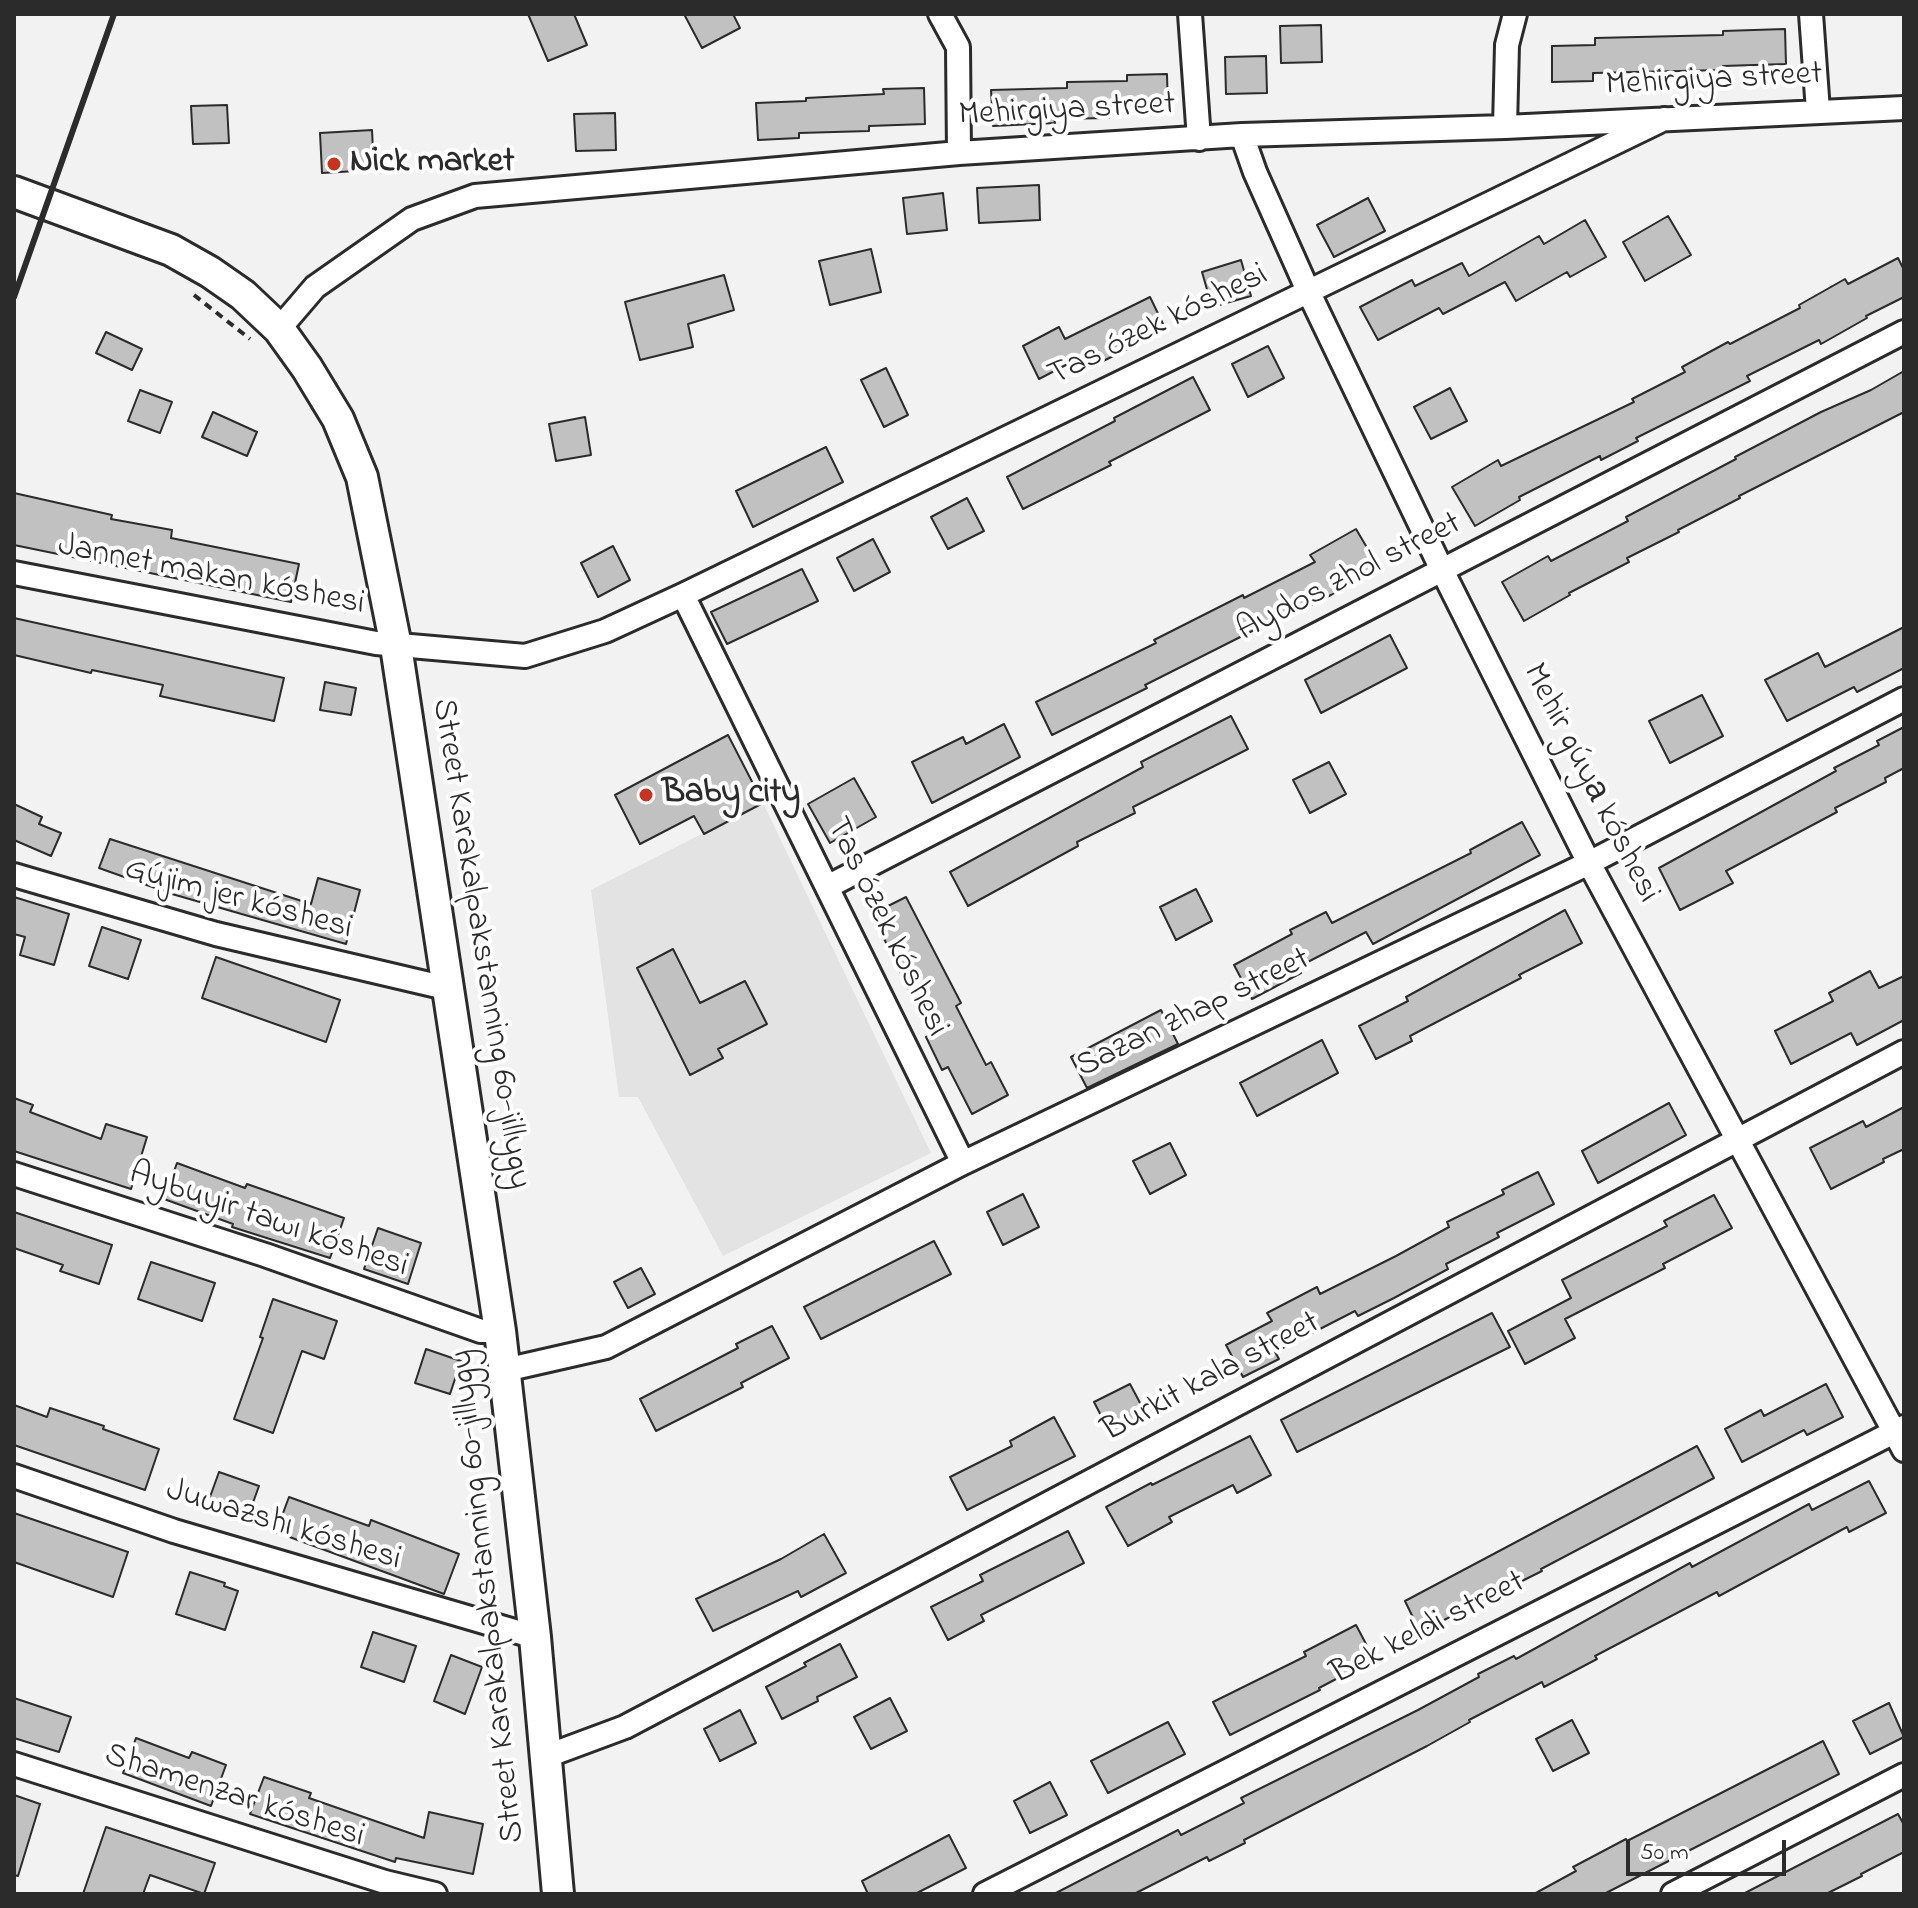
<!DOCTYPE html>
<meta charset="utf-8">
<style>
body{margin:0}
#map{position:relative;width:1918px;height:1908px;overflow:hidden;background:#f2f2f2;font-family:"Indie Flower",sans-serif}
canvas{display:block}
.frame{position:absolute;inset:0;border:16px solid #2b2b2b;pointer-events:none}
.scale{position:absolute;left:1626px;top:1840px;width:160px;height:36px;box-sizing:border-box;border:4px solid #2b2b2b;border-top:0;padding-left:10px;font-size:24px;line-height:28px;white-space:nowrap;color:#2b2b2b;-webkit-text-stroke:6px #fff;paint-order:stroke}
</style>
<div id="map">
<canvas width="1918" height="1908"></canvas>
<div class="frame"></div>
<div class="scale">50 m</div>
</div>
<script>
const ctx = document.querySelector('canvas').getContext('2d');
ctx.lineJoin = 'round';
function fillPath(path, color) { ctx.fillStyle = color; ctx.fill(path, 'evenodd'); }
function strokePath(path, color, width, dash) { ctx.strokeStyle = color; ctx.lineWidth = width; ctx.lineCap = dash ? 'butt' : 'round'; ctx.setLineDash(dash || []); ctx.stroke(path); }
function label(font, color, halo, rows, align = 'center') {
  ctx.font = font + ' "Indie Flower",sans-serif'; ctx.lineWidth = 8; ctx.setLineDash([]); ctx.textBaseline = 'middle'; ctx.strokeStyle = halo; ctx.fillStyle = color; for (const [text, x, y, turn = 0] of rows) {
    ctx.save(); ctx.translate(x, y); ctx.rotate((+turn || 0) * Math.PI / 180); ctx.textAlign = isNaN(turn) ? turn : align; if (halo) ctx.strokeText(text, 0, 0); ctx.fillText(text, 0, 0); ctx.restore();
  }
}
fillPath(new Path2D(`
 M 763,803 L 931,1153 L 723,1256 L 638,1097 L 619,1097 L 591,890 Z`), '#e3e3e3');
const building = new Path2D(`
 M 528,14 L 574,14 L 587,45 L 548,61 Z
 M 684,14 L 733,14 L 740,28 L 702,48 Z
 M 1321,25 L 1322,62 L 1281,63 L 1280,26 Z
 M 1785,29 L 1786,64 L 1723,66 L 1723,70 L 1593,73 L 1593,81 L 1552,82 L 1552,46 L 1595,45 L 1595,38 L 1723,35 L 1723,31 Z
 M 1266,56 L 1267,93 L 1226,94 L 1225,57 Z
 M 1167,74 L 1168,111 L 1108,112 L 1109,118 L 1054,119 L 1055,123 L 993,126 L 991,90 L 1067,88 L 1067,82 L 1127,81 L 1127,75 Z
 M 924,88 L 925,124 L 869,126 L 869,131 L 799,133 L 799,138 L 758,140 L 756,103 L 806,101 L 806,98 L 884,94 L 883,89 Z
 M 227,105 L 229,143 L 193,144 L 191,106 Z
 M 615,113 L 616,150 L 576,151 L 574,114 Z
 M 372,130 L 374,170 L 322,173 L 320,133 Z
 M 1039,185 L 1040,220 L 979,223 L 977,188 Z
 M 943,193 L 947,230 L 907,234 L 903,198 Z
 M 1368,198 L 1385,231 L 1334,257 L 1317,225 Z
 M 1668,216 L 1691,255 L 1645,281 L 1623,242 Z
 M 1585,220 L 1606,257 L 1570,277 L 1567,272 L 1516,301 L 1505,282 L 1443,314 L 1439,308 L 1378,340 L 1360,307 L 1412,280 L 1415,286 L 1462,263 L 1469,276 L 1539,236 L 1544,244 Z
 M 871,249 L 881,292 L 830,305 L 819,261 Z
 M 1898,258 L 1904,270 L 1904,297 L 1866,316 L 1867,318 L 1821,344 L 1819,340 L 1747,376 L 1750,381 L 1636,438 L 1638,441 L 1601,460 L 1600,456 L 1519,497 L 1520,500 L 1475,526 L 1452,487 L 1498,460 L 1501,466 L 1634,402 L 1632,399 L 1685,372 L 1682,367 L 1728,342 L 1730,344 L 1800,308 L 1799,305 L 1845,279 L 1848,284 Z
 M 1241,260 L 1251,296 L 1212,307 L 1202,272 Z
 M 724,275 L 734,310 L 688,324 L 693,347 L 640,360 L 625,302 Z
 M 1150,297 L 1166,330 L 1091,367 L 1085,355 L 1039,379 L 1023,346 L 1059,327 L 1065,339 Z
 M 106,332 L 142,349 L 132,370 L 96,353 Z
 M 1268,346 L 1284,378 L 1248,397 L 1232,364 Z
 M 886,368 L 908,415 L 884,427 L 861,380 Z
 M 1904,371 L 1904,412 L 1739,496 L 1740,498 L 1678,530 L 1679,532 L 1627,558 L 1629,562 L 1569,593 L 1570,595 L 1524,621 L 1502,582 L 1548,556 L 1551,561 L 1628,521 L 1626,517 L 1736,459 L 1735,457 L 1821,412 L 1871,390 Z
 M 1193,377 L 1210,410 L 1109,462 L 1111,465 L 1023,509 L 1007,477 L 1115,421 L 1114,418 Z
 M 1450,388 L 1467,421 L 1431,439 L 1414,407 Z
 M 140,390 L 172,402 L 160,433 L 128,421 Z
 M 213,412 L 257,432 L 247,456 L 202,437 Z
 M 585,417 L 591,455 L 556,461 L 549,424 Z
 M 826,447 L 843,482 L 753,527 L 736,491 Z
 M 14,493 L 112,515 L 111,519 L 172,530 L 171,538 L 299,564 L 291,602 L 14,545 Z
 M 967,498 L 984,531 L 948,549 L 931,517 Z
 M 1356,529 L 1379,568 L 1331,595 L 1279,621 L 1278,618 L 1145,685 L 1147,688 L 1052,735 L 1036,702 L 1156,643 L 1154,640 L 1243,595 L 1244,598 L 1315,562 L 1310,555 Z
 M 873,539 L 890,572 L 854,591 L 837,558 Z
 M 613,546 L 630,580 L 598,597 L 581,563 Z
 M 802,569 L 818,601 L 727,644 L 711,612 Z
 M 14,618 L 284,678 L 274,721 L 160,696 L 163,685 L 92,670 L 91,673 L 14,655 Z
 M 1904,627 L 1904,668 L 1857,692 L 1854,687 L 1787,721 L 1765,680 L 1818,653 L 1825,667 Z
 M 1390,635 L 1407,668 L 1321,713 L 1305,680 Z
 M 325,682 L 356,688 L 351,715 L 320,710 Z
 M 1702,695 L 1723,736 L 1670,763 L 1649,721 Z
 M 1231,716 L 1248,749 L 1133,807 L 1135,813 L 1077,842 L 1078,846 L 968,906 L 950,872 L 1143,767 L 1141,762 Z
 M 1004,724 L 1020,757 L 932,803 L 912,762 L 963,737 L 966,744 Z
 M 1904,727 L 1904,768 L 1885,778 L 1886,782 L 1835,808 L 1837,812 L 1726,871 L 1733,883 L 1680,910 L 1659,868 L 1836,771 L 1834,768 L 1879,745 L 1877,741 Z
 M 728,735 L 763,803 L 704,834 L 694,816 L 640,844 L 615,795 Z
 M 1329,762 L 1346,794 L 1310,813 L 1293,780 Z
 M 854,778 L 876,817 L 830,843 L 808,804 Z
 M 14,804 L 42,817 L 39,824 L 61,833 L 51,856 L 14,840 Z
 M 1522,822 L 1540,855 L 1373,944 L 1366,932 L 1298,967 L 1301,973 L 1252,999 L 1234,965 L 1292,934 L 1290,930 L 1326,912 L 1332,923 L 1471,853 L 1470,850 Z
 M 110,839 L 311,904 L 318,878 L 360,890 L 346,944 L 172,894 L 99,868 Z
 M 1196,889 L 1212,921 L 1176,940 L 1160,907 Z
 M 14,897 L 69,914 L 54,965 L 20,955 L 25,937 L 14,934 Z
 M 906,897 L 961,1003 L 956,1006 L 986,1065 L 991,1062 L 1008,1095 L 972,1114 L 948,1067 L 942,1070 L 926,1037 L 931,1035 L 872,914 Z
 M 1565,910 L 1582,943 L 1519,975 L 1521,978 L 1410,1036 L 1412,1041 L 1376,1059 L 1359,1026 L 1408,1001 L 1406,997 Z
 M 102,927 L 141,940 L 128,979 L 89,966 Z
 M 673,949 L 700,1003 L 745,981 L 767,1024 L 718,1049 L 723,1058 L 690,1075 L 637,968 Z
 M 216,957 L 340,1000 L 326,1042 L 202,998 Z
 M 1870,971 L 1879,988 L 1904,976 L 1904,1020 L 1857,1045 L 1851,1033 L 1791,1064 L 1775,1031 L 1833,1001 L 1829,993 Z
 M 1161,1010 L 1178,1044 L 1087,1088 L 1071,1057 Z
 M 1322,1040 L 1338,1073 L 1257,1116 L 1240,1083 Z
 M 14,1098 L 33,1105 L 30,1112 L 101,1139 L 106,1124 L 147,1137 L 131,1189 L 14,1151 Z
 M 1669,1103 L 1686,1135 L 1598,1183 L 1582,1151 Z
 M 1904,1107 L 1904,1149 L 1883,1159 L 1884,1162 L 1831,1189 L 1810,1148 L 1863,1121 L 1866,1127 Z
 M 1170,1143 L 1186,1175 L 1150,1194 L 1133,1161 Z
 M 177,1163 L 245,1188 L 247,1184 L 344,1218 L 330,1258 L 232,1227 L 233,1224 L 164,1199 Z
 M 1538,1172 L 1554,1204 L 1497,1233 L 1499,1237 L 1446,1264 L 1448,1269 L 1394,1298 L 1358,1316 L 1355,1311 L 1275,1352 L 1279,1359 L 1243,1377 L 1226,1345 L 1272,1321 L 1267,1313 L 1317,1287 L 1320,1294 L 1396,1256 L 1449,1227 L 1447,1222 L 1504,1194 L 1502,1190 Z
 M 1023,1194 L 1039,1227 L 1003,1245 L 987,1212 Z
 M 1714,1195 L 1732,1228 L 1663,1264 L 1665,1268 L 1565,1319 L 1575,1338 L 1525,1364 L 1508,1331 L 1571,1298 L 1562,1280 L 1667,1226 L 1664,1221 Z
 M 14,1212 L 112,1245 L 99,1284 L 60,1271 L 63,1265 L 14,1248 Z
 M 378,1228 L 421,1243 L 408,1284 L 364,1269 Z
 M 934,1241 L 951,1274 L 821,1339 L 804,1307 Z
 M 151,1262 L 215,1283 L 202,1321 L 138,1299 Z
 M 641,1268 L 655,1294 L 628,1308 L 614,1282 Z
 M 273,1299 L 337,1321 L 324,1359 L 302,1351 L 273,1433 L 234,1419 L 263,1338 L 260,1337 Z
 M 1492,1313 L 1510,1347 L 1297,1452 L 1281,1420 Z
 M 772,1326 L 789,1358 L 741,1383 L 743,1387 L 656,1431 L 640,1399 L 738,1348 L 736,1344 Z
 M 426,1349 L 461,1361 L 450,1394 L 415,1383 Z
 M 1130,1384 L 1147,1416 L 1111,1435 L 1094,1402 Z
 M 1826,1384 L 1843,1417 L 1807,1435 L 1804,1430 L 1742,1462 L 1725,1429 L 1761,1410 L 1764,1416 Z
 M 14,1405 L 47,1417 L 50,1408 L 104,1426 L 103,1429 L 159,1449 L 145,1490 L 14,1445 Z
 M 1054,1417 L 1075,1456 L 967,1510 L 950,1477 L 1012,1446 L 1010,1441 Z
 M 1250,1436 L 1271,1475 L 1237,1493 L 1233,1485 L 1169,1517 L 1172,1522 L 1128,1546 L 1106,1507 L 1151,1483 L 1152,1485 Z
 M 1697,1446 L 1714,1478 L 1541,1569 L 1542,1571 L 1420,1632 L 1405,1601 Z
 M 219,1472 L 259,1486 L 246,1522 L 206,1508 Z
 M 1869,1481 L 1886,1513 L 1849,1532 L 1847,1527 L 1719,1596 L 1717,1592 L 1595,1656 L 1597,1659 L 1544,1687 L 1542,1682 L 1469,1720 L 1470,1722 L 1427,1746 L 1244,1840 L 1245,1843 L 1209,1861 L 1207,1857 L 1134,1894 L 1054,1894 L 1178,1830 L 1181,1835 L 1244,1803 L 1241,1798 L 1418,1710 L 1479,1677 L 1478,1674 L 1514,1656 L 1516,1659 L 1690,1563 L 1692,1567 L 1809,1504 L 1812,1510 Z
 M 289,1497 L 369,1526 L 371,1520 L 459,1554 L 444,1594 L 276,1532 Z
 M 14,1513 L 128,1552 L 113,1597 L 14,1562 Z
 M 1068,1531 L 1084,1563 L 981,1615 L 984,1621 L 948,1640 L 931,1607 L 983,1581 L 980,1575 Z
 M 824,1534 L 846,1573 L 801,1597 L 798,1591 L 713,1631 L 696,1599 L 781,1559 Z
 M 190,1572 L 225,1583 L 224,1586 L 238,1591 L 225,1630 L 176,1614 Z
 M 1356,1625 L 1374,1659 L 1319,1688 L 1320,1690 L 1230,1735 L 1213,1702 L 1306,1656 L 1304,1652 Z
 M 373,1632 L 416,1646 L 404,1682 L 361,1667 Z
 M 840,1644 L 857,1677 L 817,1697 L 818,1701 L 782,1719 L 766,1687 L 806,1666 L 804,1663 Z
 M 451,1655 L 482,1667 L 465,1714 L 434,1701 Z
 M 14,1698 L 71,1717 L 59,1752 L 14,1738 Z
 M 890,1698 L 907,1731 L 871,1749 L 854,1717 Z
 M 1889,1703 L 1904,1737 L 1870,1754 L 1853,1721 Z
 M 740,1710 L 756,1743 L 720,1761 L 704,1729 Z
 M 1572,1720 L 1589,1753 L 1553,1771 L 1536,1739 Z
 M 1168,1722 L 1185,1754 L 1108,1793 L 1091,1761 Z
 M 136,1738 L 189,1758 L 192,1752 L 226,1765 L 211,1806 L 123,1773 Z
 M 1823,1741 L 1839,1774 L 1604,1894 L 1534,1894 L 1576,1871 L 1573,1867 L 1626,1839 L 1627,1841 Z
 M 264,1777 L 311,1793 L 309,1798 L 424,1838 L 429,1812 L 483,1824 L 473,1874 L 396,1858 L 395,1862 L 250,1814 Z
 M 1050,1782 L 1067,1815 L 1030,1833 L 1014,1801 Z
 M 14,1795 L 40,1804 L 18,1876 L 14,1875 Z
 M 1898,1814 L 1904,1825 L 1904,1852 L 1861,1874 L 1862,1876 L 1826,1894 L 1743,1894 Z
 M 106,1827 L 215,1863 L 204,1894 L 150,1875 L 143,1894 L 83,1894 Z
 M 949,1835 L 966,1868 L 915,1894 L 868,1894 L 862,1881 Z`);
fillPath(building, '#c1c1c1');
strokePath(building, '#2b2b2b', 2);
const street = new Path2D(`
 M 940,14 L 958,47 L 959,153
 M 1190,14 L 1199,139
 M 1811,14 L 1818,111
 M 1505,127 L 1507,45 L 1515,14
 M 1242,135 L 1255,172 L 1309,293 L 1442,570 L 1589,863 L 1904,1450
 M 279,329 L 315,287 L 412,219 L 475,196 L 959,153 L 1242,135 L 1505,127 L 1904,108
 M 14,573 L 376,643 L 525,656 L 605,631 L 683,595 L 1664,119
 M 683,595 L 963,1163
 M 14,875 L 216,934 L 446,988
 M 827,887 L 1904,332
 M 14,1174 L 265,1255 L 481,1331 L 500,1331
 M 505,1370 L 606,1347 L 963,1163 L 1589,863 L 1904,699
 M 14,1476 L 174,1531 L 535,1637
 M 547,1756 L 625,1727 L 1904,1052
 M 14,1764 L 385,1882 L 435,1894
 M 985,1894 L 1904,1427
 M 1673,1894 L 1904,1775`);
const secondary = new Path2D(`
 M 14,192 L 171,250 L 210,272 L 243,295 L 279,329 L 307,368 L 338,419 L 362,477 L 396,646 L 500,1331 L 535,1637 L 558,1894`);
strokePath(street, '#2b2b2b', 28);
strokePath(secondary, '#2b2b2b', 36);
strokePath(new Path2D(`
 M 194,295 L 250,339`), '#2b2b2b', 4, [8, 6]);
strokePath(street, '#fff', 22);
strokePath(secondary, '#fff', 30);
strokePath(new Path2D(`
 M 14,297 L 114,14`), '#2b2b2b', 6);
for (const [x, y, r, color] of [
 [334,164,8,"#c8321e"],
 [646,795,8,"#c8321e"]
]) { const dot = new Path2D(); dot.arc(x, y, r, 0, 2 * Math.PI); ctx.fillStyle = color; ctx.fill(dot); strokePath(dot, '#fff', 3); }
label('34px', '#2b2b2b', '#fff', [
 ["Mehirgiya street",1714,82,-3],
 ["Mehirgiya street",1067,112,-3],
 ["Tas ózek kóshesi",1159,327,-26],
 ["Jannet makan kóshesi",211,577,11],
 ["Aydos zhol street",1350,579,-27],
 ["Mehir gúyа kóshesi",1589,784,63],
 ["Gújim jer kóshesi",238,901,15],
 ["Tas ózek kóshesi",885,928,64],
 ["Street Karakalpakstanning 60-jillygy",479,944,81],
 ["Sazan zhap street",1194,1015,-26],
 ["Aybuyir tawı kóshesi",268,1222,19],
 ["Burkit kala street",1212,1379,-28],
 ["Juwazshı kóshesi",283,1527,17],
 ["Street Karakalpakstanning 60-jillygy",490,1596,-96],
 ["Bek keldi street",1429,1630,-27],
 ["Shamenzar kóshesi",234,1798,18]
]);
label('bold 34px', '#2b2b2b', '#fff', [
 ["Nick market",350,164],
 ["Baby city",662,795]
], 'left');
</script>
